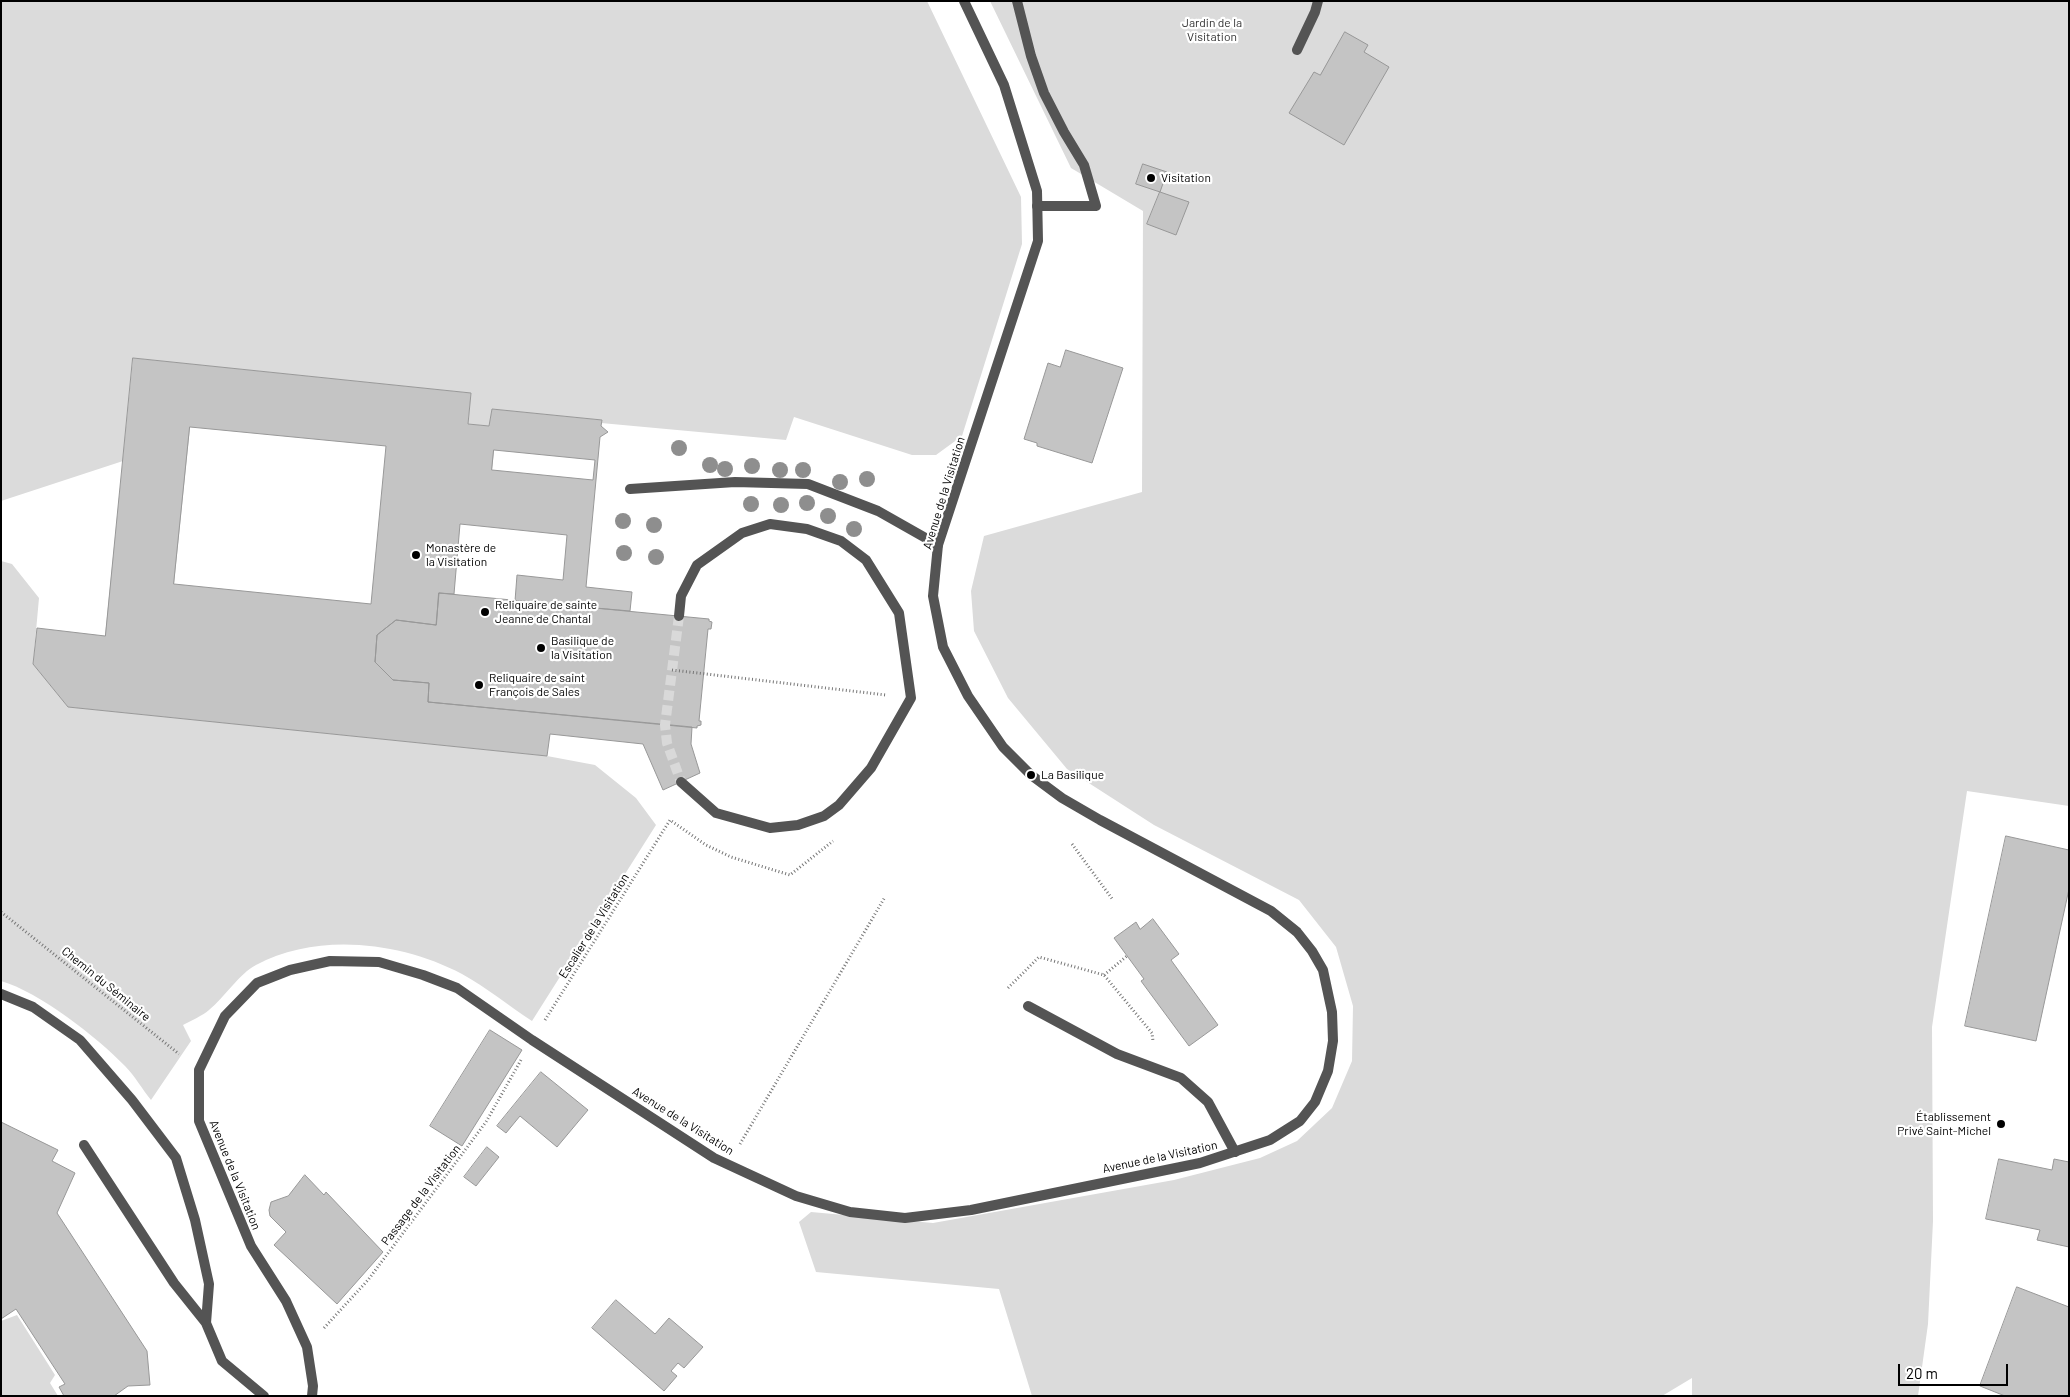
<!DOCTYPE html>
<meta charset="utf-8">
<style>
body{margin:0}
#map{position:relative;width:2070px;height:1397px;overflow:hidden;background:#fff;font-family:Barlow,sans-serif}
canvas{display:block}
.frame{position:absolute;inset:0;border:2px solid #000;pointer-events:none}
.scale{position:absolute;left:1898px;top:1364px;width:110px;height:22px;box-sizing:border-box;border:2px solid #000;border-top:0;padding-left:6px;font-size:15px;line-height:18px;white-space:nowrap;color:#000;-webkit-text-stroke:4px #fff;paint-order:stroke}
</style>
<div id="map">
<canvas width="2070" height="1397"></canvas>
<div class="frame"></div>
<div class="scale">20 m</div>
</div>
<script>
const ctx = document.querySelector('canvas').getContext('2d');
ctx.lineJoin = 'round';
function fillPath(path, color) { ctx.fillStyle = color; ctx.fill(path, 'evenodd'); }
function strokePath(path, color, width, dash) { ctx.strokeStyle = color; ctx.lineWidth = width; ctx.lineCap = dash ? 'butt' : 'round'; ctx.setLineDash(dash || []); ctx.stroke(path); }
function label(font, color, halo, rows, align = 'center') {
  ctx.font = font + ' Barlow,sans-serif'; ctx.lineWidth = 4.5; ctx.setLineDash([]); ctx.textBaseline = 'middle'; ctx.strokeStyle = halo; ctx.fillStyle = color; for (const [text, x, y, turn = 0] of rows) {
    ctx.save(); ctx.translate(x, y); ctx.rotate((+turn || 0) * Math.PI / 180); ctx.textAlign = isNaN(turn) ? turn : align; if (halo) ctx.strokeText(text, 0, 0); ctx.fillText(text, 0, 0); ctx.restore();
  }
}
fillPath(new Path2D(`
 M 1,1 L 927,1 L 1021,197 L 1022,244 L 962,436 L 936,455 L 912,455 L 794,417 L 786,440 L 601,423 L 602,420 L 492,409 L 489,426 L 468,424 L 471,393 L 133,358 L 123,461 L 1,501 Z
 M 990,1 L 2069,1 L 2069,806 L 1967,791 L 1932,1027 L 1933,1221 L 1928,1324 L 1918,1396 L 1692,1396 L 1692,1378 L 1662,1396 L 1032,1396 L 999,1289 L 816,1272 L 799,1222 L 811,1212 L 933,1223 L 1174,1180 L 1260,1158 L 1297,1141 L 1332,1108 L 1352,1061 L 1353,1006 L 1336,947 L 1299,900 L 1154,825 L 1067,769 L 1008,698 L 974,631 L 971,591 L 984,536 L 1142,492 L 1143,211 L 1071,168 Z
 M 1,561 L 12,564 L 39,598 L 33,664 L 68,707 L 547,756 L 595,765 L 636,798 L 656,825 L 532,1021 C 509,1006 486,987 462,974 C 401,942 318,932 256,965 C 240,973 224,998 209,1010 C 202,1016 192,1020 183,1025 L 191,1041 L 151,1100 C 142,1089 135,1076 125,1066 C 97,1037 39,992 1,981 Z
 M 17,1315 L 55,1375 L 50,1383 L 58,1396 L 1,1396 L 1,1321 Z`), '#dbdbdb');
const building = new Path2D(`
 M 1345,32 L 1368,45 L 1364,52 L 1389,67 L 1344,145 L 1289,113 L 1314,72 L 1320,75 Z
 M 1143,164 L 1167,172 L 1160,192 L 1136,184 Z
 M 1160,192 L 1189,202 L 1176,235 L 1147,224 Z
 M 1066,350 L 1123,368 L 1092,463 L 1037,446 L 1037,443 L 1024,439 L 1048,363 L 1060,367 Z
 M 133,358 L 471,393 L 468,424 L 489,426 L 492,409 L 602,420 L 601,426 L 608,432 L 600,437 L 586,587 L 632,592 L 630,611 L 515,601 L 517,575 L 563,580 L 567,535 L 460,524 L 454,594 L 439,593 L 436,625 L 396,620 L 377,635 L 375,662 L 393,680 L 429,683 L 428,702 L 692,727 L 691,744 L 700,773 L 663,790 L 643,744 L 550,734 L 547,756 L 68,707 L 33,664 L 37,628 L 105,636 ZM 190,427 L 386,446 L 371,604 L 174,584 ZM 494,450 L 595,460 L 593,480 L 492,470 Z
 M 439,593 L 709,619 L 709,621 L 712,622 L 711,629 L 708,629 L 699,721 L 701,721 L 701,725 L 697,726 L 697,728 L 428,702 L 429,683 L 393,680 L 375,662 L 377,635 L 396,620 L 436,625 Z
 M 2006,836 L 2069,850 L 2069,889 L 2036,1041 L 1965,1026 Z
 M 1153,919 L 1179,954 L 1171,960 L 1218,1025 L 1189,1046 L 1141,981 L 1144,979 L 1114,938 L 1136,922 L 1140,929 Z
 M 490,1030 L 522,1050 L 462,1146 L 430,1126 Z
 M 541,1072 L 588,1110 L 557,1147 L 520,1116 L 506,1133 L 497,1126 Z
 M 1,1122 L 58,1150 L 52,1161 L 75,1173 L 57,1213 L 147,1351 L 150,1385 L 128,1386 L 114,1396 L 64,1396 L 59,1387 L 65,1384 L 16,1309 L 1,1319 Z
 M 487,1147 L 499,1157 L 476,1186 L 464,1177 Z
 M 1999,1159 L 2052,1170 L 2054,1159 L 2069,1162 L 2069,1247 L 2037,1240 L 2040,1230 L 1986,1219 Z
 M 305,1175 L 324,1195 L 326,1192 L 383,1252 L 337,1304 L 274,1245 L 286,1232 L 270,1216 L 269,1210 L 271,1202 L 288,1196 Z
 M 2017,1287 L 2069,1307 L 2069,1396 L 2005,1396 L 1980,1386 Z
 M 616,1300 L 655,1334 L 669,1318 L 703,1347 L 684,1368 L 678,1363 L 671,1371 L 677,1376 L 664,1391 L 592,1328 Z`);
fillPath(building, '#c4c4c4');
strokePath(building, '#989898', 1);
strokePath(new Path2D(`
 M 679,616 L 665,725 L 667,743 L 681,782`), '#d9d9d9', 10, [10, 5]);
strokePath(new Path2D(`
 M 672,670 L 886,695
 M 1072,844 L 1113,900
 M 1,912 L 179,1054
 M 1104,975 L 1127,956
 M 1008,988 L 1039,957 L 1104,975 L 1152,1033 L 1153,1041
 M 545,1020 L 670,820 L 706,845 L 731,857 L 790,875 L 833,841
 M 740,1144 L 885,897
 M 324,1328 L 368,1280 L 486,1122 L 521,1060`), '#767676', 3, [1, 2.5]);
strokePath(new Path2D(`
 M 1017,1 L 1031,56 L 1044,93 L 1064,132 L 1084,165 L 1096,206 L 1037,206
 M 1297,50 L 1315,12 L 1318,1
 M 630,489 L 735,482 L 808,484 L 878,511 L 938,545
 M 1,994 L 33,1007 L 80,1040 L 132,1100 L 176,1158 L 195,1220 L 209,1284 L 206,1323 L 222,1361 L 264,1396
 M 1028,1006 L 1117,1054 L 1181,1078 L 1208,1102 L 1235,1152
 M 84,1145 L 174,1283 L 206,1323`), '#545454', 10);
strokePath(new Path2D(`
 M 679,616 L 681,596 L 697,565 L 742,533 L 770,524 L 807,529 L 841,541 L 866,560 L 899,613 L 911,698 L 871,768 L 839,805 L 824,816 L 798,825 L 770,828 L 716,813 L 681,782
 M 312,1396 L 313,1386 L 307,1347 L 286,1301 L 251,1246 L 199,1121 L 199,1070 L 225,1016 L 257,983 L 290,970 L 330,961 L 379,962 L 423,975 L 457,988 L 532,1040 L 714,1158 L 796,1196 L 850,1212 L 905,1218 L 971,1210 L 1200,1163 L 1270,1140 L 1300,1121 L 1315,1102 L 1328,1071 L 1333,1041 L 1332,1012 L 1323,970 L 1312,951 L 1297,932 L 1271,911 L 1100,820 L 1062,798 L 1031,775 L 1003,747 L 968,696 L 943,647 L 933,596 L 938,545 L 1038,241 L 1037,191 L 1004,85 L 964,1`), '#545454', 10);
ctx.fillStyle = '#8e8e8e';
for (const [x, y] of [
 [679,448],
 [710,465],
 [752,466],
 [725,469],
 [780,470],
 [803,470],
 [867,479],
 [840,482],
 [807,503],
 [751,504],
 [781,505],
 [828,516],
 [623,521],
 [654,525],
 [854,529],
 [624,553],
 [656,557]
]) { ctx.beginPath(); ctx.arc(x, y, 8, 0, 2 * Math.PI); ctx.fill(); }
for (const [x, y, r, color] of [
 [1151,178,5,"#000"],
 [416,555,5,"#000"],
 [485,612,5,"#000"],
 [541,648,5,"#000"],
 [479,685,5,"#000"],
 [1031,775,5,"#000"],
 [2001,1124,5,"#000"]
]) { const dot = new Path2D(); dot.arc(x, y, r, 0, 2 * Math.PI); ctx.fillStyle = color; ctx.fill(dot); strokePath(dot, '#fff', 2); }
label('12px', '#323232', '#fff', [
 ["Jardin de la",1212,23],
 ["Visitation",1212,37]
]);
label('12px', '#000', '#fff', [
 ["Visitation",1161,178],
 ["Monastère de",426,548],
 ["la Visitation",426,562],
 ["Reliquaire de sainte",495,605],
 ["Jeanne de Chantal",495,619],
 ["Basilique de",551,641],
 ["la Visitation",551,655],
 ["Reliquaire de saint",489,678],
 ["François de Sales",489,692],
 ["La Basilique",1041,775],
 ["Établissement",1991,1117,"right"],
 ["Privé Saint-Michel",1991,1131,"right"]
], 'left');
label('12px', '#000', '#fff', [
 ["Avenue de la Visitation",944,493,-73],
 ["Escalier de la Visitation",594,926,-58],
 ["Chemin du Séminaire",106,984,39],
 ["Avenue de la Visitation",683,1121,32],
 ["Avenue de la Visitation",1160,1157,-12],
 ["Avenue de la Visitation",235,1175,68],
 ["Passage de la Visitation",421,1195,-53]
]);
</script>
